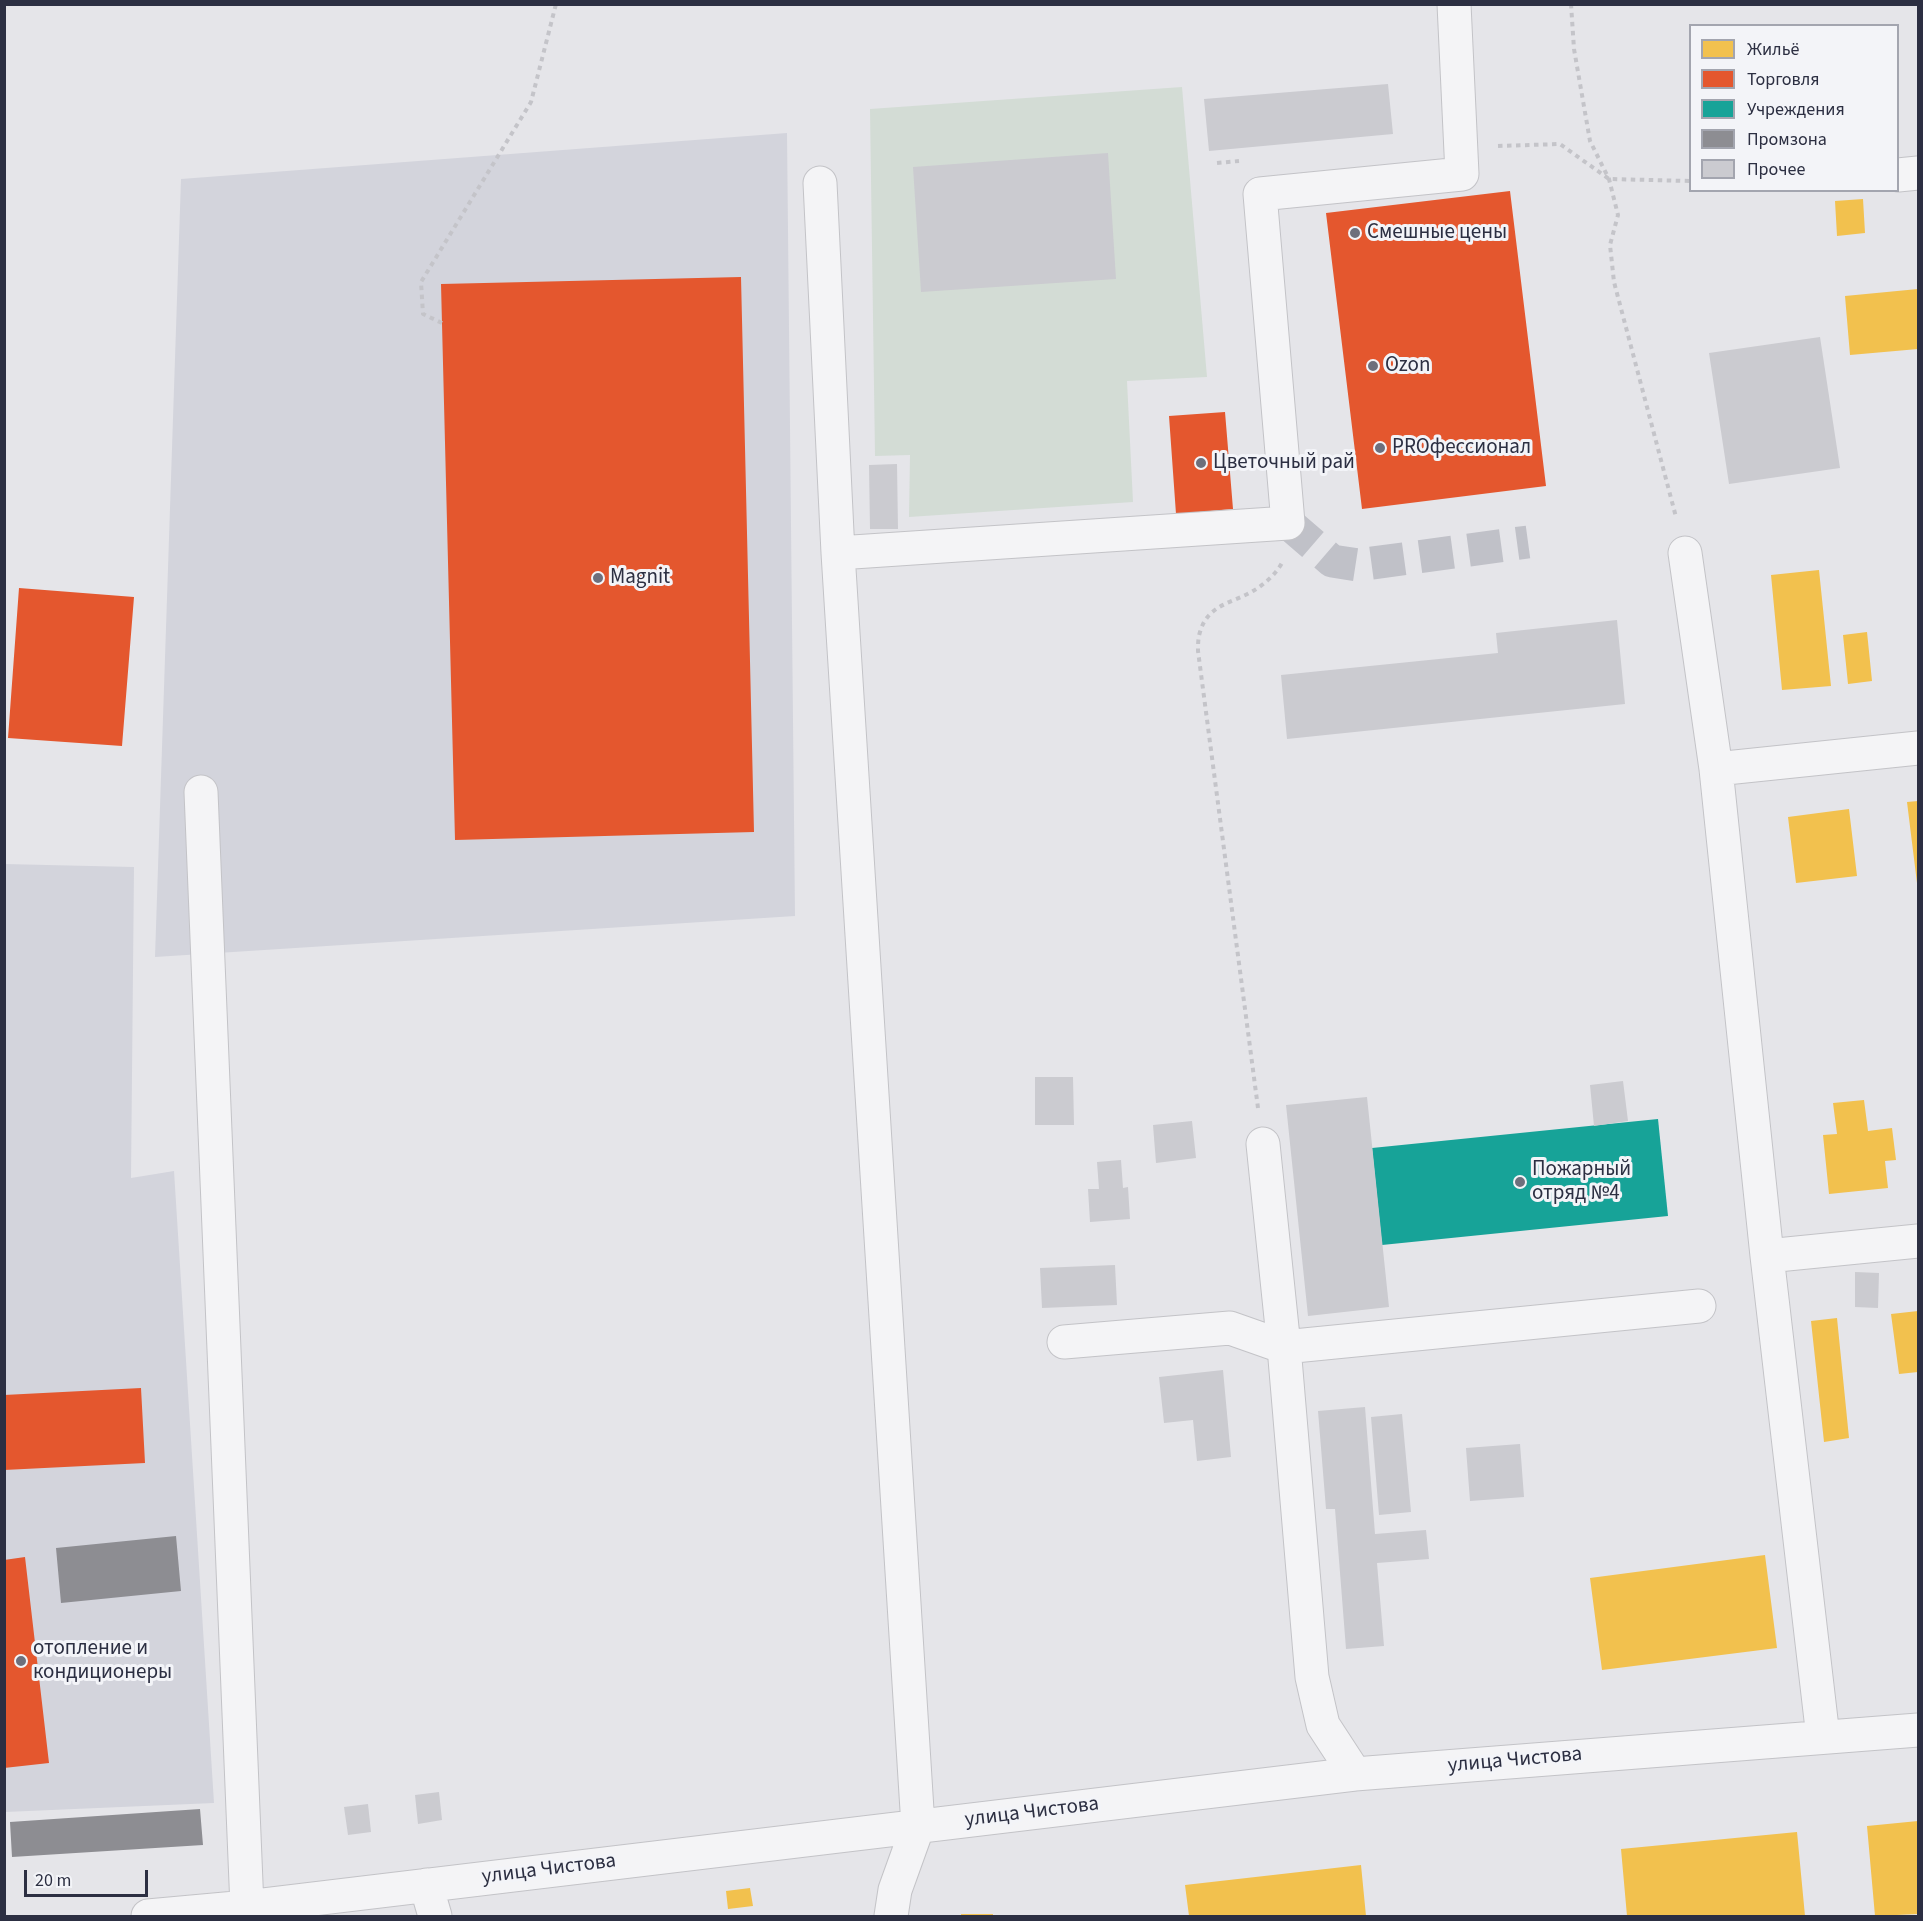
<!DOCTYPE html>
<meta charset="utf-8">
<style>
body{margin:0}
#map{position:relative;width:1923px;height:1921px;overflow:hidden;background:#e5e5e9;font-family:"Source Sans 3",sans-serif}
canvas{display:block}
.frame{position:absolute;inset:0;border:6px solid #2c2f42;pointer-events:none}
.legend{position:absolute;left:1689px;top:24px;width:210px;height:168px;box-sizing:border-box;background:#f3f4f8;border:2px solid #a3a5af;margin:0;padding:8px 10px;list-style:none;font-size:18px;color:#2c2f42}
.legend li{display:flex;align-items:center;gap:12px;height:30px}
.legend b{width:30px;border:2px solid #a3a5af}
.scale{position:absolute;left:24px;top:1870px;width:124px;height:27px;box-sizing:border-box;border:3px solid #2c2f42;border-top:0;padding-left:8px;font-size:18px;line-height:21px;white-space:nowrap;color:#2c2f42;-webkit-text-stroke:4px #f3f4f8;paint-order:stroke}
</style>
<div id="map">
<canvas width="1923" height="1921"></canvas>
<div class="frame"></div>
<ul class="legend">
<li><b style="height:16px;background:#f2c14e"></b>Жильё</li>
<li><b style="height:16px;background:#e4572e"></b>Торговля</li>
<li><b style="height:16px;background:#17a398"></b>Учреждения</li>
<li><b style="height:16px;background:#8d8d92"></b>Промзона</li>
<li><b style="height:16px;background:#cbcbd0"></b>Прочее</li>
</ul>
<div class="scale">20 m</div>
</div>
<script>
const ctx = document.querySelector('canvas').getContext('2d');
ctx.lineJoin = 'round';
function fillPath(path, color) { ctx.fillStyle = color; ctx.fill(path, 'evenodd'); }
function strokePath(path, color, width, dash) { ctx.strokeStyle = color; ctx.lineWidth = width; ctx.lineCap = dash ? 'butt' : 'round'; ctx.setLineDash(dash || []); ctx.stroke(path); }
function label(font, color, halo, rows, align = 'center') {
  ctx.font = font + ' "Source Sans 3",sans-serif'; ctx.lineWidth = 6; ctx.setLineDash([]); ctx.textBaseline = 'middle'; ctx.strokeStyle = halo; ctx.fillStyle = color; for (const [text, x, y, turn = 0] of rows) {
    ctx.save(); ctx.translate(x, y); ctx.rotate((+turn || 0) * Math.PI / 180); ctx.textAlign = isNaN(turn) ? turn : align; if (halo) ctx.strokeText(text, 0, 0); ctx.fillText(text, 0, 0); ctx.restore();
  }
}
fillPath(new Path2D(`
 M 787,133 L 795,916 L 155,957 L 181,179 Z
 M 4,864 L 134,867 L 131,1178 L 174,1171 L 214,1803 L 5,1812 Z`), '#d3d4dc');
fillPath(new Path2D(`
 M 1182,87 L 1207,377 L 1127,381 L 1133,502 L 909,517 L 910,455 L 875,456 L 870,109 Z`), '#d3dcd5');
fillPath(new Path2D(`
 M 1863,199 L 1865,233 L 1837,236 L 1835,201 Z
 M 1918,289 L 1918,349 L 1850,355 L 1845,296 Z
 M 1819,570 L 1831,686 L 1782,690 L 1771,575 Z
 M 1867,632 L 1872,681 L 1848,684 L 1843,635 Z
 M 1918,801 L 1918,883 L 1917,883 L 1907,802 Z
 M 1849,809 L 1857,876 L 1796,883 L 1788,817 Z
 M 1864,1100 L 1868,1131 L 1892,1128 L 1896,1160 L 1885,1161 L 1888,1188 L 1829,1194 L 1823,1135 L 1837,1134 L 1833,1103 Z
 M 1918,1311 L 1918,1372 L 1899,1374 L 1891,1314 Z
 M 1837,1318 L 1849,1438 L 1824,1442 L 1811,1321 Z
 M 1765,1555 L 1777,1648 L 1602,1670 L 1590,1578 Z
 M 1918,1821 L 1918,1914 L 1875,1916 L 1867,1826 Z
 M 1797,1832 L 1805,1916 L 1627,1916 L 1621,1849 Z
 M 1361,1865 L 1366,1916 L 1189,1916 L 1185,1885 Z
 M 750,1888 L 753,1906 L 728,1909 L 726,1891 Z
 M 961,1914 L 993,1914 L 993,1916 L 961,1916 Z`), '#f2c14e');
fillPath(new Path2D(`
 M 1510,191 L 1546,486 L 1362,509 L 1326,213 Z
 M 741,277 L 754,832 L 455,840 L 441,284 Z
 M 1225,412 L 1233,509 L 1176,514 L 1169,416 Z
 M 19,588 L 134,597 L 122,746 L 8,738 Z
 M 141,1388 L 145,1463 L 4,1470 L 4,1395 Z
 M 25,1557 L 49,1763 L 4,1768 L 4,1560 Z`), '#e4572e');
fillPath(new Path2D(`
 M 1658,1119 L 1668,1216 L 1382,1245 L 1372,1148 Z`), '#17a398');
fillPath(new Path2D(`
 M 176,1536 L 181,1591 L 61,1603 L 56,1548 Z
 M 200,1809 L 203,1845 L 12,1857 L 10,1822 Z`), '#8d8d92');
fillPath(new Path2D(`
 M 1388,84 L 1393,134 L 1209,151 L 1204,99 Z
 M 1108,153 L 1116,279 L 921,292 L 913,167 Z
 M 1820,337 L 1840,468 L 1729,484 L 1709,353 Z
 M 897,464 L 898,529 L 870,529 L 869,465 Z
 M 1617,620 L 1625,704 L 1287,739 L 1281,675 L 1498,653 L 1496,633 Z
 M 1035,1077 L 1073,1077 L 1074,1125 L 1035,1125 Z
 M 1623,1081 L 1628,1121 L 1594,1126 L 1590,1085 Z
 M 1367,1097 L 1389,1307 L 1308,1316 L 1286,1105 Z
 M 1192,1121 L 1196,1158 L 1156,1163 L 1153,1125 Z
 M 1121,1160 L 1123,1188 L 1128,1187 L 1130,1219 L 1090,1222 L 1088,1189 L 1099,1189 L 1097,1162 Z
 M 1115,1265 L 1117,1305 L 1042,1308 L 1040,1268 Z
 M 1855,1272 L 1879,1273 L 1878,1308 L 1855,1307 Z
 M 1223,1370 L 1231,1457 L 1197,1461 L 1193,1420 L 1164,1423 L 1159,1377 Z
 M 1365,1407 L 1375,1534 L 1426,1530 L 1429,1559 L 1377,1563 L 1384,1646 L 1346,1649 L 1335,1509 L 1326,1509 L 1318,1411 Z
 M 1402,1414 L 1411,1512 L 1379,1515 L 1371,1417 Z
 M 1520,1444 L 1524,1497 L 1470,1501 L 1466,1448 Z
 M 439,1792 L 442,1820 L 418,1824 L 415,1795 Z
 M 368,1804 L 371,1832 L 348,1835 L 344,1807 Z`), '#cbcbd0');
strokePath(new Path2D(`
 M 1288,523 L 1332,561 L 1358,565 L 1528,542`), '#c0c1c8', 33, [33, 16]);
const minor = new Path2D(`
 M 1898,175 L 1918,173
 M 820,183 L 838,553 L 918,1826 L 895,1890 L 891,1916
 M 838,553 L 1288,523 L 1260,194 L 1462,174 L 1454,4
 M 1685,553 L 1716,769 L 1767,1256 L 1823,1737
 M 1716,769 L 1918,748
 M 201,792 L 247,1907
 M 1263,1144 L 1284,1347 L 1312,1677 L 1323,1725 L 1355,1774
 M 1767,1256 L 1918,1241
 M 1064,1342 L 1230,1328 L 1284,1347 L 1699,1306
 M 426,1885 L 435,1916
 M 148,1916 L 247,1907 L 1355,1774 L 1918,1730`);
strokePath(minor, '#c3c3c7', 35);
strokePath(new Path2D(`
 M 1571,4 L 1574,49 L 1590,141 L 1609,179 L 1618,215 L 1610,245 L 1614,282 L 1676,517
 M 1498,146 L 1560,144 L 1609,179 L 1690,181
 M 1217,163 L 1239,161
 M 442,323 L 423,314 L 421,282 L 531,102 L 556,4
 M 1258,1108 L 1198,651 C 1198,645 1198,638 1200,632 C 1208,604 1233,603 1253,591 C 1265,584 1277,573 1283,561`), '#c4c4c9', 4, [4.5, 4.5]);
strokePath(minor, '#f4f4f6', 33);
for (const [x, y, r, color] of [
 [1355,233,6,"#6d6f7c"],
 [1373,366,6,"#6d6f7c"],
 [1380,448,6,"#6d6f7c"],
 [1201,463,6,"#6d6f7c"],
 [598,578,6,"#6d6f7c"],
 [1520,1182,6,"#6d6f7c"],
 [21,1661,6,"#6d6f7c"]
]) { const dot = new Path2D(); dot.arc(x, y, r, 0, 2 * Math.PI); ctx.fillStyle = color; ctx.fill(dot); strokePath(dot, '#f3f4f8', 2); }
label('21px', '#2c2f42', '#f3f4f8', [
 ["Смешные цены",1367,233],
 ["Ozon",1385,366],
 ["PROфессионал",1392,448],
 ["Цветочный рай",1213,463],
 ["Magnit",610,578],
 ["Пожарный",1532,1170],
 ["отряд №4",1532,1194],
 ["отопление и",33,1649],
 ["кондиционеры",33,1673]
], 'left');
label('21px', '#2c2f42', '#f3f4f8', [
 ["улица Чистова",1515,1761,-5],
 ["улица Чистова",1032,1813,-7],
 ["улица Чистова",549,1870,-7]
]);
</script>
